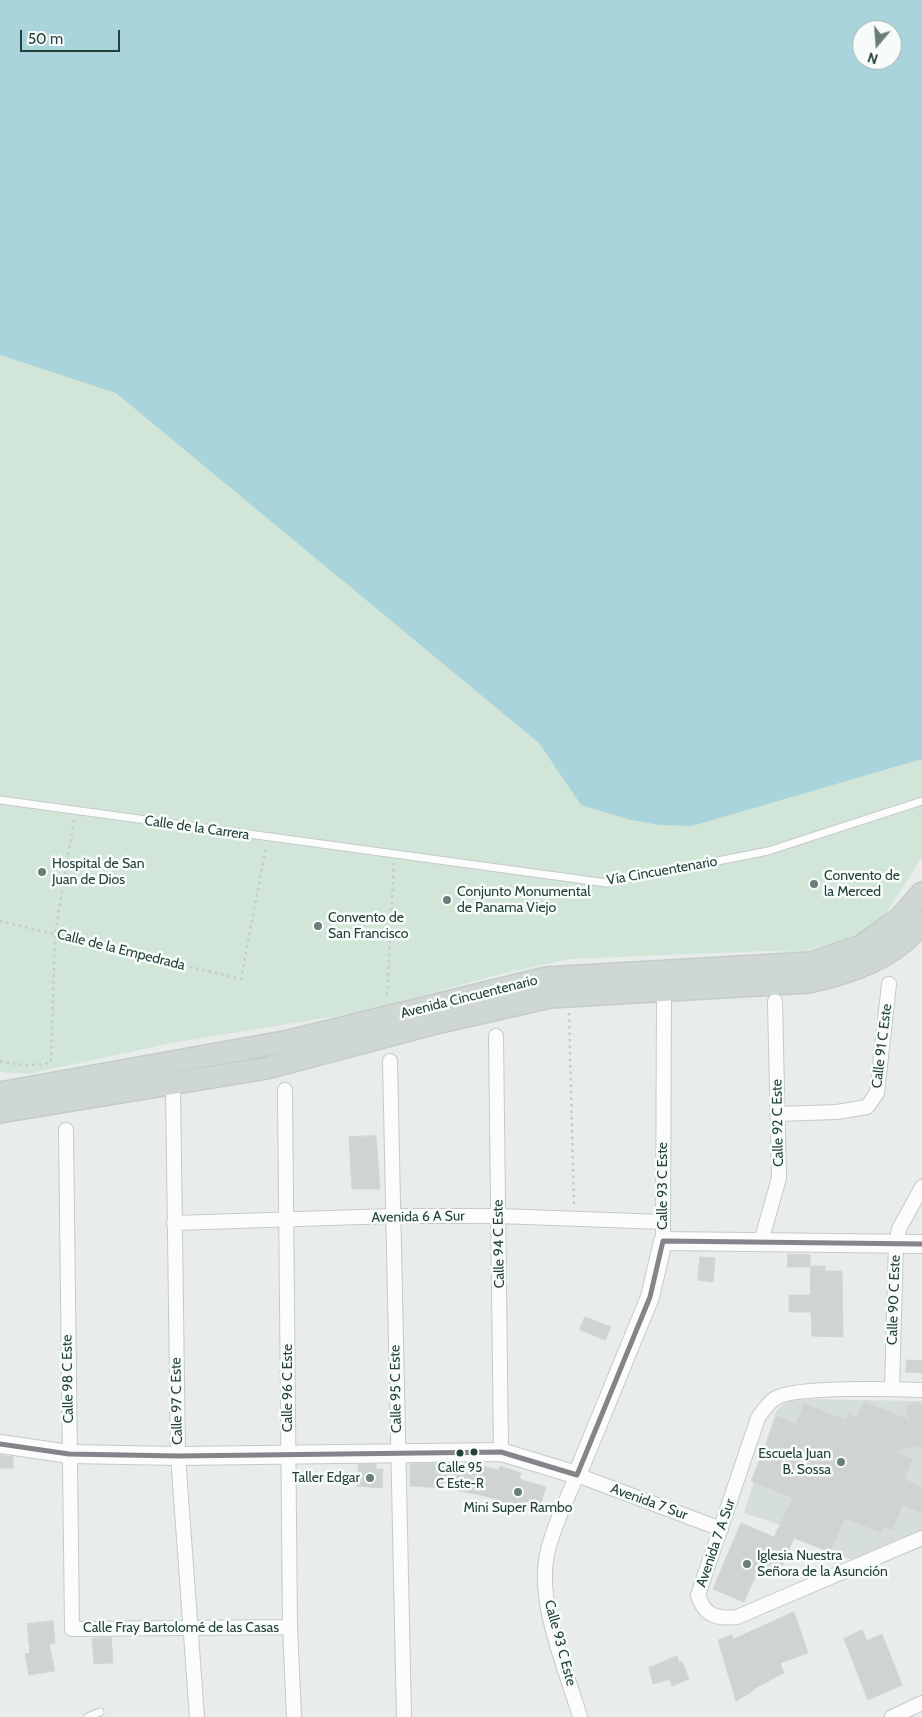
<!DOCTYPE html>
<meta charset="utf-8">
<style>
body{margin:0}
#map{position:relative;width:922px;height:1717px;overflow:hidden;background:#e8edeb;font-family:Cabin,sans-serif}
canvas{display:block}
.north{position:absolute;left:852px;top:20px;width:50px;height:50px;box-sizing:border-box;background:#f7fbf9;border:1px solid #a3b1ad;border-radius:50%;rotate:198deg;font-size:14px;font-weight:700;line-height:20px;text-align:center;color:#24423a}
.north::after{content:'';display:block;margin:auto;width:18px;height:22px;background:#697e78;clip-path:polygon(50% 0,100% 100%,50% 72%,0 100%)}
.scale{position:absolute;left:20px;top:30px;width:100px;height:22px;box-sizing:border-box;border:2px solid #24423a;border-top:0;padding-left:6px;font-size:15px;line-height:18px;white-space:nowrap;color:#24423a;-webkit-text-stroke:4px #f7fbf9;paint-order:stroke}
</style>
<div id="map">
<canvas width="922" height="1717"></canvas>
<div class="north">N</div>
<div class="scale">50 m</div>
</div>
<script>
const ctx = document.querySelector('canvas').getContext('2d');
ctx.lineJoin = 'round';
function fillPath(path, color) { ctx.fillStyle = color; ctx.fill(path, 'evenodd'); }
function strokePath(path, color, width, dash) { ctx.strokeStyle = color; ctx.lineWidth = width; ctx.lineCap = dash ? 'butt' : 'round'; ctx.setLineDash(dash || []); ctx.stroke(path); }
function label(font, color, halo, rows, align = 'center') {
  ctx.font = font + ' Cabin,sans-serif'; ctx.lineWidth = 5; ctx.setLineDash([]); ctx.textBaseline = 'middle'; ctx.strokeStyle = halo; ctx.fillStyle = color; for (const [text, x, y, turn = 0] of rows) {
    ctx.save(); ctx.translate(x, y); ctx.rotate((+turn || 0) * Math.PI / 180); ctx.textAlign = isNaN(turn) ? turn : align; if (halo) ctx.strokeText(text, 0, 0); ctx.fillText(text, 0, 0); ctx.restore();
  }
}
fillPath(new Path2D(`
 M 810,1399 L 922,1401 L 922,1532 L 855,1561 L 779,1532 L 781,1525 L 744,1513 L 776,1411 L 787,1401 Z`), '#d6dedb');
fillPath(new Path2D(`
 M 0,0 L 922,0 L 922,857 L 885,915 L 865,931 L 834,943 L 802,952 L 767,951 L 570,959 L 501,974 L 361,1012 L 172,1043 L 28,1074 L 0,1072 ZM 862,30 L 892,30 L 892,60 L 862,60 Z`), '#d1e6d8');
fillPath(new Path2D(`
 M 0,0 L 922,0 L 922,759 L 692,826 L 660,825 L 631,820 L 581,805 L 539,743 L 116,393 L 0,355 ZM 862,30 L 892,30 L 892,60 L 862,60 Z`), '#a9d4db');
const building = new Path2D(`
 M 376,1136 L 380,1189 L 352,1189 L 349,1137 Z
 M 788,1254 L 810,1255 L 810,1267 L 788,1267 Z
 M 700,1257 L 715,1258 L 713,1282 L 698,1280 Z
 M 811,1266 L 825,1266 L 825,1271 L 842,1271 L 843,1337 L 812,1336 L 811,1312 L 789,1312 L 789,1295 L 810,1295 Z
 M 585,1317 L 611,1327 L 605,1340 L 580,1330 Z
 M 907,1360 L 922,1361 L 922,1373 L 906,1372 Z
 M 864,1402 L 910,1420 L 906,1406 L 919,1402 L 922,1411 L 922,1449 L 918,1445 L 895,1452 L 912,1459 L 904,1479 L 922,1487 L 922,1512 L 902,1505 L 892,1530 L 883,1526 L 881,1532 L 844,1518 L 830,1552 L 794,1538 L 782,1566 L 772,1562 L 769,1569 L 760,1565 L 744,1602 L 713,1589 L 741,1523 L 774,1537 L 793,1498 L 751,1481 L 777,1416 L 796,1424 L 804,1404 L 845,1420 L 848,1414 L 857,1418 Z
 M 0,1455 L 13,1457 L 13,1468 L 0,1468 Z
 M 470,1463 L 499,1470 L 500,1466 L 521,1473 L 519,1479 L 546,1487 L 538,1512 L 485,1496 L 446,1488 L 410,1486 L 410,1464 Z
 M 359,1464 L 376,1464 L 376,1469 L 383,1469 L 382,1488 L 357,1486 Z
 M 794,1612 L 808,1653 L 780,1663 L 784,1673 L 753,1689 L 753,1691 L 736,1701 L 718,1640 L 732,1635 L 733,1639 Z
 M 53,1621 L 55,1643 L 49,1644 L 55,1671 L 29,1675 L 25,1654 L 30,1653 L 27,1624 Z
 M 862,1630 L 867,1641 L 882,1634 L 902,1685 L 868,1700 L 844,1639 Z
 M 111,1637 L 113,1663 L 94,1664 L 92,1639 Z
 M 677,1656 L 679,1662 L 682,1661 L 689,1679 L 672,1686 L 670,1679 L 653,1684 L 649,1668 Z`);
fillPath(building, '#cfd4d2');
strokePath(building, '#d1d6d4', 1);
const service = new Path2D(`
 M 0,800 L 607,883 L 768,851 L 922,801
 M 88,1717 L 100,1712`);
const minor = new Path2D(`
 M 496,1036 L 501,1452
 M 390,1061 L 404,1717
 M 173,1085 L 178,1456 L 197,1717
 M 285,1090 L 290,1627 L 294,1717
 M 778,1114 L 837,1112 L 867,1107 L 877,1093 L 889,984
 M 66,1130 L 72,1629 L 290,1627
 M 174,1223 L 393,1216 L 499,1216 L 663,1222
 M 663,1241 L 664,990
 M 761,1242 L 779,1178 L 775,1001
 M 892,1389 L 896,1243 L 899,1229 L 922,1187
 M 922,1390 C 896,1389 795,1386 776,1398 C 768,1402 763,1411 758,1418 L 698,1595 C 704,1616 717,1619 737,1617 L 922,1538
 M 580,1717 C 566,1668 535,1601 548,1550 C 554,1525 567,1499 577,1475 L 721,1529
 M 892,1717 L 922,1703`);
const tertiary = new Path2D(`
 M 0,1444 L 69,1454 L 178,1456 L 501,1452 L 577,1475 L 650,1297 L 663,1241 L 922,1244`);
const primary = new Path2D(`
 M 0,1093 L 289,1041 L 546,978 L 811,963 L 861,946 L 900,918 L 922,893
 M 0,1112 L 267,1068 L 436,1023 L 550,997 L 809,982 C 851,973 894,958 922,923`);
strokePath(service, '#c5cac8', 9);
strokePath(minor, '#c5cac8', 16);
strokePath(tertiary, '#c5cac8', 20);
strokePath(primary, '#c3ccc9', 24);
strokePath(new Path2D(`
 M 0,921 L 241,979 L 266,847
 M 387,995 L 394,863
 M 569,1013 L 574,1207
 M 0,1061 C 18,1065 34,1067 51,1062 L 55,934 L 74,820`), '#c3ccca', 2.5, [2.5, 4]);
strokePath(service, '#fcfcfc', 7);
strokePath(minor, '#fcfcfc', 14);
strokePath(tertiary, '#fcfcfc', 18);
strokePath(primary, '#cfd7d5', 21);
strokePath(new Path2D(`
 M 0,1444 L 69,1454 L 178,1456 L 501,1452 L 577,1475 L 650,1297 L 663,1241 L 922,1244`), '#87838a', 5);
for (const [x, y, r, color] of [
 [42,872,5,"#697e78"],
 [814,884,5,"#697e78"],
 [447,900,5,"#697e78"],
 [318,926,5,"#697e78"],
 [474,1452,4.5,"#24423a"],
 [460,1453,4.5,"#24423a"],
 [841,1462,5,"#697e78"],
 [370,1478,5,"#697e78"],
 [518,1492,5,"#697e78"],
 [747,1564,5,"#697e78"]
]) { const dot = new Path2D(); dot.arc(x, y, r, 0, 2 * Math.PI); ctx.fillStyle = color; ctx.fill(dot); strokePath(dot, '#f7fbf9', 2); }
label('13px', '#24423a', '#f7fbf9', [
 ["Calle 95",460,1468],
 ["C Este-R",460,1484]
]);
label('14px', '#24423a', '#f7fbf9', [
 ["Calle de la Carrera",197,828,8],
 ["Vía Cincuentenario",662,871,-10],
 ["Calle de la Empedrada",121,950,14],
 ["Avenida Cincuentenario",469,997,-14],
 ["Calle 91 C Este",882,1046,-83],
 ["Calle 92 C Este",778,1123,-91],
 ["Calle 93 C Este",663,1186,-90],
 ["Avenida 6 A Sur",418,1217,-1],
 ["Calle 94 C Este",499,1244,-91],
 ["Calle 90 C Este",894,1300,-88],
 ["Calle 98 C Este",68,1379,-91],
 ["Calle 96 C Este",288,1388,-90],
 ["Calle 95 C Este",396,1389,-91],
 ["Calle 97 C Este",177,1401,-91],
 ["Avenida 7 Sur",649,1502,20],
 ["Avenida 7 A Sur",716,1543,-71],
 ["Calle Fray Bartolomé de las Casas",181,1628],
 ["Calle 93 C Este",560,1643,75]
]);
label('14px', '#24423a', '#f7fbf9', [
 ["Hospital de San",52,864],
 ["Juan de Dios",52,880],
 ["Convento de",824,876],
 ["la Merced",824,892],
 ["Conjunto Monumental",457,892],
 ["de Panama Viejo",457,908],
 ["Convento de",328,918],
 ["San Francisco",328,934],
 ["Escuela Juan",831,1454,"right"],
 ["B. Sossa",831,1470,"right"],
 ["Taller Edgar",360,1478,"right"],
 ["Mini Super Rambo",518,1508,"center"],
 ["Iglesia Nuestra",757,1556],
 ["Señora de la Asunción",757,1572]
], 'left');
</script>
